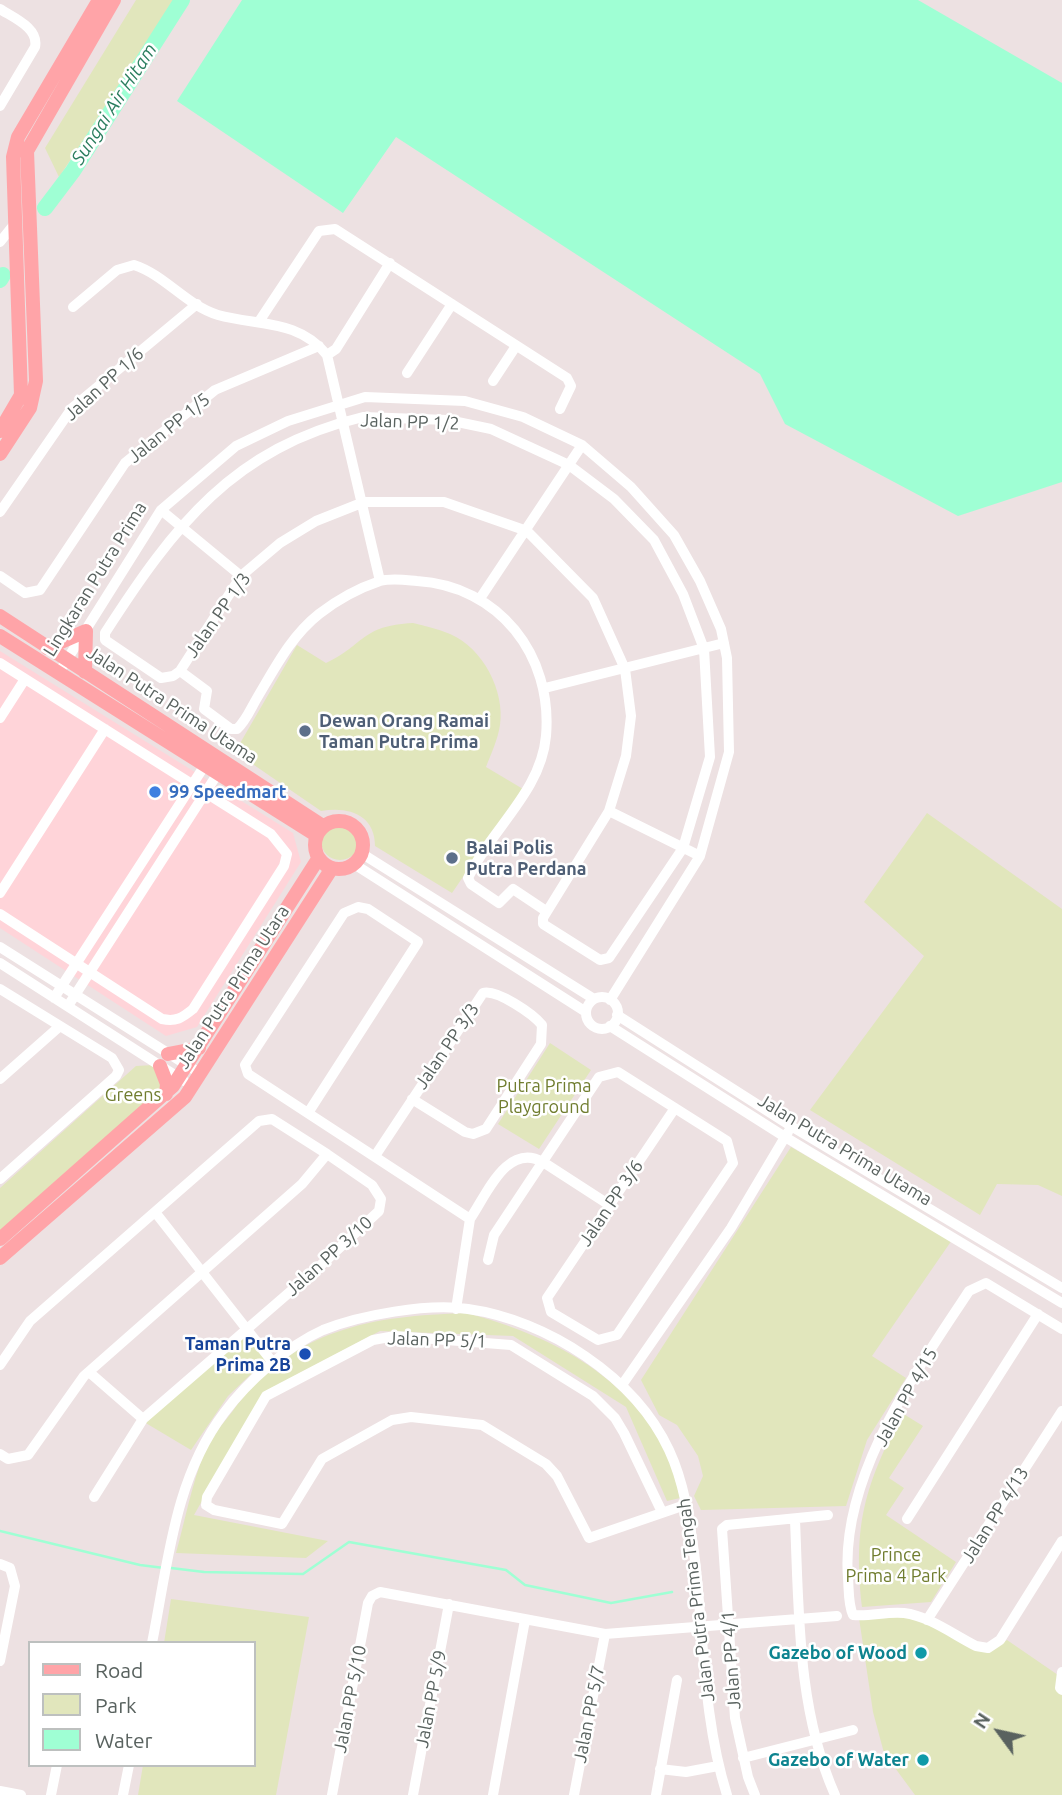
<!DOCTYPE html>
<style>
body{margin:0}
#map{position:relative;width:1062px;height:1795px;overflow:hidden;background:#ede1e2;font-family:Ubuntu,sans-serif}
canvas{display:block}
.legend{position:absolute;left:28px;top:1641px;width:228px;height:126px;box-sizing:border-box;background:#fff;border:2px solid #bdc0bf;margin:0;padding:9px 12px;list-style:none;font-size:21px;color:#59625f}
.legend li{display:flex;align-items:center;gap:14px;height:35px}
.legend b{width:35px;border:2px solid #bdc0bf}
.north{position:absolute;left:964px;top:1697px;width:70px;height:70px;-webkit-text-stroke:5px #fff;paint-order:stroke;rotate:303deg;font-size:19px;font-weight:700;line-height:28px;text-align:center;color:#59625f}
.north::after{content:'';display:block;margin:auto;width:24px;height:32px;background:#59625f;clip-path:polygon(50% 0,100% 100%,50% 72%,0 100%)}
</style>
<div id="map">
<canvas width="1062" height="1795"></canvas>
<ul class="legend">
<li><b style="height:9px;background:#ffa4a8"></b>Road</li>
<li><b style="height:19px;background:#e1e6bc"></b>Park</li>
<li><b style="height:19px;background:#9fffd4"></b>Water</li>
</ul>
<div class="north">N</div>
</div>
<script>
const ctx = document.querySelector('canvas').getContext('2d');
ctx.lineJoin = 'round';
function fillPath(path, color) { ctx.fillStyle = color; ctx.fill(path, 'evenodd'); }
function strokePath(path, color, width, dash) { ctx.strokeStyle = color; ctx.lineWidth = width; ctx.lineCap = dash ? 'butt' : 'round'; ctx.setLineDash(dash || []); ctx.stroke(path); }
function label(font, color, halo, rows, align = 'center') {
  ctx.font = font + ' Ubuntu,sans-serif'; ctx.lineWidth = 5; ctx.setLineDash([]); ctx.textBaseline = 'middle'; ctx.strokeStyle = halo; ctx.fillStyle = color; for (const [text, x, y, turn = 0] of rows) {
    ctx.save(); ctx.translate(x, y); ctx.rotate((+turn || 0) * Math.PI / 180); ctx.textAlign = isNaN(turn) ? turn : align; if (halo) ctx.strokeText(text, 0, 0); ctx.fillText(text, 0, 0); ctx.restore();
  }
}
fillPath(new Path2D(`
 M 0,651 L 293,833 L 301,862 L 197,1027 L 166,1036 L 0,928 Z`), '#ffd4d9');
fillPath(new Path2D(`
 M 136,0 L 177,0 L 59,177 L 45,148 Z
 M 413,623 C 425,626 438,629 450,634 C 483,648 505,691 500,725 C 498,739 491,754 486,767 L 523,789 L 452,893 L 375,846 C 375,815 349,806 321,811 L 235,752 L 297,645 L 326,663 C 366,644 360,626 413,623 Z
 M 927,813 L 1062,909 L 1062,1196 L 1038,1185 L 997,1184 L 980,1215 L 810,1110 L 924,956 L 864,902 Z
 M321 841a19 19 0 1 1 38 0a19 19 0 1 1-38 0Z
 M 550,1043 L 591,1070 L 539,1149 L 498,1124 Z
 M 154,1065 L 163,1090 L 0,1232 L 0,1188 L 136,1066 Z
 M 791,1147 L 952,1240 L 872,1356 L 906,1378 L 867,1440 L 846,1506 L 701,1510 L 694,1496 L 703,1476 L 698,1456 L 677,1425 L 659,1415 L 641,1380 Z
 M 467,1313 C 550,1336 625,1372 666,1452 C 673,1465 676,1483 680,1498 L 667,1501 L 626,1407 L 513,1336 L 380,1331 L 264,1392 L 194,1515 L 328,1541 L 306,1558 L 176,1553 C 185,1520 192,1483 205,1451 C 210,1437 223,1424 232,1412 C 293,1328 371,1316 467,1313 Z
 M 246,1333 L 266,1360 L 228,1396 L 191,1450 L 144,1422 Z
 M 902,1413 L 923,1426 L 889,1478 L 904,1488 L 886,1515 L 956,1562 L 931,1602 L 862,1607 C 853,1523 865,1487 902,1413 Z
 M 171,1599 L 309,1617 L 276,1795 L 138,1795 L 143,1765 L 254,1765 L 254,1643 L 164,1643 Z
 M 907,1615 L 991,1650 L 1007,1640 L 1058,1675 L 1062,1695 L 1062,1795 L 915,1795 L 884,1753 L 873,1712 L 859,1618 Z`), '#e1e6bc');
fillPath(new Path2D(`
 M 242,0 L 918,0 L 1062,83 L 1062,482 L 958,516 L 785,424 L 760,374 L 396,137 L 343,213 L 177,101 Z`), '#9fffd4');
strokePath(new Path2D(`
 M 0,1531 L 140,1565 L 164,1568
 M 171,1568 L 204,1572 L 303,1574 L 349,1542 L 506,1570 L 525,1585 L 611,1603 L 672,1592`), '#9fffd4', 2.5);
strokePath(new Path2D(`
 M 45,208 L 73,171 L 182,0
 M 0,280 L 3,275`), '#9fffd4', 16);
strokePath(new Path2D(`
 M 0,9 C 14,18 39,28 35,47 L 0,106
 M 0,242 L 16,222
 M 73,307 L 117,270 L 134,265 C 165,275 187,306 218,315 C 258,326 298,319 327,355 L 380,581
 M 260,320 L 319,231 L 335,229 L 567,378 L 571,386 L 560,409
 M 327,355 L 336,349 L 390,263
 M 407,373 L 452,304
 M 493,381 L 516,346
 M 363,417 L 448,420 L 491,429 L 569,465 L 614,499 L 654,540 L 683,594 L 704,649 L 710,757 L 683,848 L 609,958 L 600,960 L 543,924 L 543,918 L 609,811 L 626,756 L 631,716 L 625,669 L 593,598 L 527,531 L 444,502 L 364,502 L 316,521 L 280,543 L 241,576 L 180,671 L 173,676 L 161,678 L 105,640 L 105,633 C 174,526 233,448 363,417 Z
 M 161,510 L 241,576
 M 0,512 L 72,408 L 197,304
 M 0,576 L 25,593 L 40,590 L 125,463 L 215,390 L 319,346
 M 481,597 L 582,445
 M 0,663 L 271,834 L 287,854 L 284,866 L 193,1009 C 182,1018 176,1022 162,1019 L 0,914
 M 63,666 L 161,510 L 236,446 L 288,421 L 365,397 L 465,401 L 523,417 L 582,445 L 631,487 L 674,535 L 700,581 L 721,629 L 727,658 L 729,752 L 700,856 L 610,1000
 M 180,671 L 207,691 L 204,709 L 231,729 L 237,729 C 246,721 251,708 257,698 C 275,668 291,636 319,614 C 337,600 359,588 380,581 C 392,578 405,580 417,581 C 499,586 553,655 546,736 C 541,792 491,829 468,878 L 471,884 L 499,903 L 513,889 L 546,911
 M 545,688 L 724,643
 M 0,718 L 25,679
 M 609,811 L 700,856
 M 361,853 L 594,999
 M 354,864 L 586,1012
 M 0,893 L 105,729
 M 0,947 L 201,1074
 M 0,963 L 184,1081
 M 0,989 L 112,1058 L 119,1070 L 116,1076 L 0,1179
 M586 1013a16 16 0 1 1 32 0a16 16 0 1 1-32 0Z
 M 54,998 L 205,765
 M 68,1006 L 218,773
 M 617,1015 L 791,1126 L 1062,1288
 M 610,1026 L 785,1137 L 1062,1303
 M 0,1079 L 60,1026
 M 308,1113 L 418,942 L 368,909 L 358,907 L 344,913 L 245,1065 L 248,1074 C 322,1123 396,1170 470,1219 L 456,1309
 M 375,1156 L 483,993 C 497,989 533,1014 542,1025 L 541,1044 L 486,1129 L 473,1134 L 465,1132 L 412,1099
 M 155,1212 L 274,1364
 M 470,1219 C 487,1194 507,1142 543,1162 L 611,1206
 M 488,1260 L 494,1235 L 599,1077 L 618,1072 L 727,1141 L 733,1163 L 617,1335 L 598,1340 L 551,1312 L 547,1298 L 675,1108
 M 1062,1329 L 986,1283 L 969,1291 C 916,1372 840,1476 848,1578 C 849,1590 848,1604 853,1615 C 870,1617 887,1611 904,1613 C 929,1616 954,1635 976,1646 L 988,1648 L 1000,1640 L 1062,1541
 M 0,1365 L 30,1321 L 259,1121 L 272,1119 L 327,1154 L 302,1184 L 84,1376 L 28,1455 L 8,1459 L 0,1454
 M 89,1372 L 143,1419
 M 622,1385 L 731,1228 L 788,1132
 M 94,1497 L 143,1419 L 321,1265 L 379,1211 L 381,1199 L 372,1185 L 327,1154
 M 662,1512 L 624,1433 L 615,1418 L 593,1396 L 511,1345 L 395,1336 L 373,1340 L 266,1396 L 207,1497 L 206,1505 L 214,1510 L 282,1524 L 322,1459 L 392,1420 L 411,1417 L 482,1425 L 546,1464 L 557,1476 L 589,1538 L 685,1505
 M 907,1519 L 1038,1314
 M 795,1520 C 799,1611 797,1709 835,1795
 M 0,1564 L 10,1568 L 15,1586 L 0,1661
 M 927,1620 L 1062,1411
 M 152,1643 C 168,1564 174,1479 224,1413 C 247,1382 287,1346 323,1330 C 360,1315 428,1303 468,1309 C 547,1320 635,1377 669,1450 C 685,1484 690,1524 695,1560 C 704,1638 703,1719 727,1795
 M 1062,1672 L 1060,1688 L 1062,1690
 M 743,1758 L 853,1730
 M 660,1769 L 686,1772 L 718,1766
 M 0,1791 L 21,1795
 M 51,1795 L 57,1765
 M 123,1795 L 129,1765
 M 332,1795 L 368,1603 L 372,1596 L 380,1592 L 605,1634 L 837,1616
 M 413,1795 L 449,1604
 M 493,1795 L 525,1620
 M 574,1795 L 605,1634
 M 656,1795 L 677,1680
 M 755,1795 L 748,1777 L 735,1718 L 722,1529 L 727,1525 L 828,1515`), '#fff', 10);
strokePath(new Path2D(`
 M 0,431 L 21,395 L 13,157 L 18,137 L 99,0
 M 0,454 L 30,408 L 36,381 L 27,151 L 114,0
 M 0,616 L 323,826
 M 0,636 L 316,835
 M 47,648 L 86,631 L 85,672
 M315 845a24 24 0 1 1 48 0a24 24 0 1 1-48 0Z
 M 168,1054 L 199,1048
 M 160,1066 L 167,1084 L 166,1094
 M 0,1239 L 173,1086 L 318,859
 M 0,1258 L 185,1097 L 332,868`), '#ffa4a8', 14);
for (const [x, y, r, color] of [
 [305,731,7,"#5c6f8a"],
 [155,792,7,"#3f7fe0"],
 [452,858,7,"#5c6f8a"],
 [305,1354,7,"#1a4fb4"],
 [921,1653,7,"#0f9aa8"],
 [923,1760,7,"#0f9aa8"]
]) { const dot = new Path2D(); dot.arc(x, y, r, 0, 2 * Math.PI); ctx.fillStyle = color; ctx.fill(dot); strokePath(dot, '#fff', 2.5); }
label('18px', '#59625f', '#fff', [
 ["Jalan PP 1/6",104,384,-42],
 ["Jalan PP 1/2",410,422,2],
 ["Jalan PP 1/5",169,428,-39],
 ["Lingkaran Putra Prima",95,579,-58],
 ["Jalan PP 1/3",218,615,-55],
 ["Jalan Putra Prima Utama",172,705,33],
 ["Jalan Putra Prima Utara",233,987,-57],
 ["Jalan PP 3/3",447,1046,-56],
 ["Jalan Putra Prima Utama",845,1150,31],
 ["Jalan PP 3/6",611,1203,-56],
 ["Jalan PP 3/10",329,1256,-42],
 ["Jalan PP 5/1",437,1340,2],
 ["Jalan PP 4/15",906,1397,-61],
 ["Jalan PP 4/13",995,1515,-58],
 ["Jalan Putra Prima Tengah",696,1600,-97],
 ["Jalan PP 4/1",731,1660,-94],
 ["Jalan PP 5/10",350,1699,-79],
 ["Jalan PP 5/9",431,1699,-79],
 ["Jalan PP 5/7",589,1714,-79]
]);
label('bold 18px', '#4e5e75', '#fff', [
 ["Dewan Orang Ramai",319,721],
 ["Taman Putra Prima",319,742],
 ["Balai Polis",466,848],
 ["Putra Perdana",466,869]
], 'left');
label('bold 18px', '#366cbe', '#fff', [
 ["99 Speedmart",169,792]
], 'left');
label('18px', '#707d2f', '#fff', [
 ["Putra Prima",544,1086],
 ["Playground",544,1107],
 ["Greens",133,1095],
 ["Prince",896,1555],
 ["Prima 4 Park",896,1576]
]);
label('bold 18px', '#164399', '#fff', [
 ["Taman Putra",291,1344],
 ["Prima 2B",291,1365]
], 'right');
label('bold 18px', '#0d838f', '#fff', [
 ["Gazebo of Wood",907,1653],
 ["Gazebo of Water",909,1760]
], 'right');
label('italic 19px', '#2b7e5f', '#fff', [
 ["Sungai Air Hitam",114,104,-57]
]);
</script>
